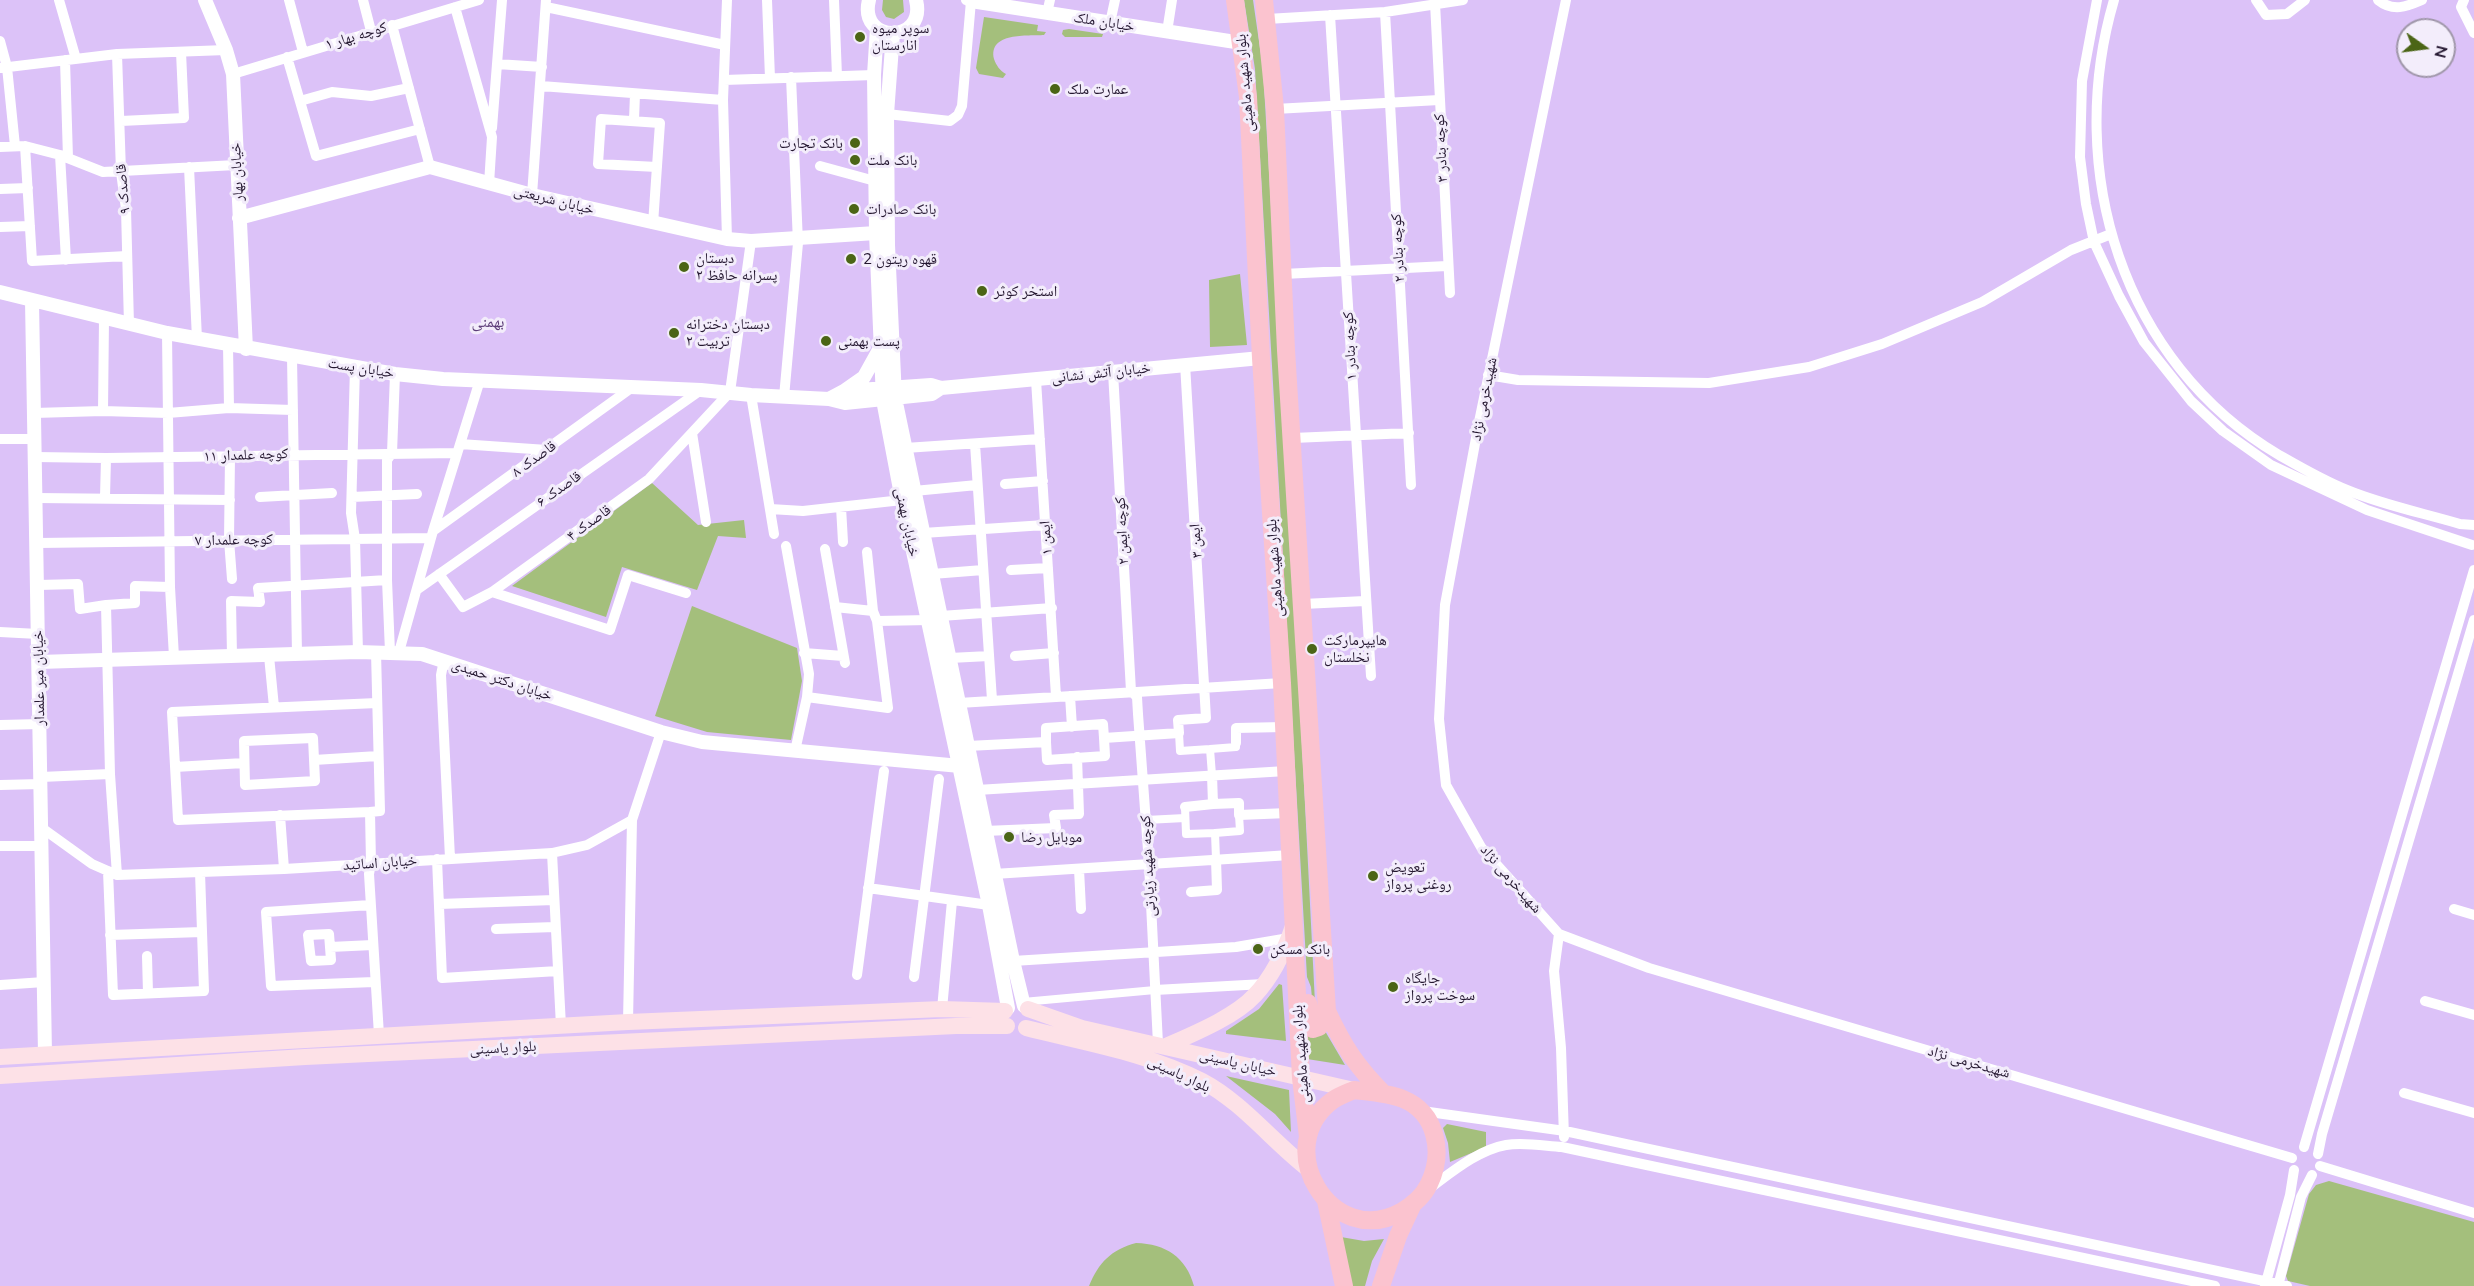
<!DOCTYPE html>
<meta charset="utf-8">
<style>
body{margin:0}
#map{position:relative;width:2474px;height:1286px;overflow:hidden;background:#dcc2f8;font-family:Mulish,sans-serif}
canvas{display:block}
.north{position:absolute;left:2396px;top:18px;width:60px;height:60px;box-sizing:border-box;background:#f3edfb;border:2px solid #a097aa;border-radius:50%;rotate:104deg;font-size:16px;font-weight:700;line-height:24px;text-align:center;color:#241730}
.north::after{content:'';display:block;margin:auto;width:21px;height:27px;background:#4b6516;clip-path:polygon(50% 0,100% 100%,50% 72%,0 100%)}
</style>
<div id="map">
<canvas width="2474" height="1286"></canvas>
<div class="north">N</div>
</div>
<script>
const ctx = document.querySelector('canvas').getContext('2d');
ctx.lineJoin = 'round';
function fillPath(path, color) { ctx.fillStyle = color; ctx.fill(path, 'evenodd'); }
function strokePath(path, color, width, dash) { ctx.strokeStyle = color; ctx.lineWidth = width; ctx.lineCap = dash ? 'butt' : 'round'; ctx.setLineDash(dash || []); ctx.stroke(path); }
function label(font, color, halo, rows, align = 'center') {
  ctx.font = font + ' Mulish,"Noto Naskh Arabic",sans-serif'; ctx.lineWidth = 6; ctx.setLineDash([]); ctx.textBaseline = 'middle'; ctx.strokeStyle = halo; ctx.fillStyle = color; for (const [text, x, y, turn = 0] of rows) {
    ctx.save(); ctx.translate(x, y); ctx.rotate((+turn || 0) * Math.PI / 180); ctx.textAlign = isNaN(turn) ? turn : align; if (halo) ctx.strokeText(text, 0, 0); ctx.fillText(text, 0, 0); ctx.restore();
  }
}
fillPath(new Path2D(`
 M 883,0 L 903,0 L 904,12 L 894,19 L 886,17 L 882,10 Z
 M 1244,0 L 1253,0 L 1263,69 L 1300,706 L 1316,1023 L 1314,1023 L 1311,987 L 1307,977 L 1255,69 Z
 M 984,17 L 1038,25 L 1037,31 L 1046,32 L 1044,35 C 1028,36 988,32 994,59 C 996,65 1000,71 1006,74 L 1003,78 L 979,74 L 976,68 Z
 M 1069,29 L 1103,34 L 1102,37 L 1065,37 L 1062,34 L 1063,30 Z
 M 1240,274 L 1247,345 L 1210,347 L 1209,280 Z
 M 652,483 L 698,525 L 744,520 L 746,538 L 718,536 L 697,590 L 622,567 L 606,617 L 512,586 Z
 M 692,606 L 797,648 L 802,681 L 791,740 L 707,732 L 655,716 Z
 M 1279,984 L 1282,985 L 1286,1041 L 1226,1034 L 1226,1031 L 1259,1009 Z
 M 1306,1031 L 1325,1031 L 1345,1065 L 1307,1059 Z
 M 1226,1076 L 1289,1090 L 1291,1132 L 1275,1114 Z
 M 1447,1124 L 1486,1132 L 1486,1147 L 1450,1162 L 1448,1143 L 1443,1128 Z
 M 2329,1181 L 2474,1222 L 2474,1286 L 2310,1286 L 2288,1281 L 2286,1276 L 2309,1194 L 2316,1185 Z
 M 1341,1237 L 1364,1241 L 1384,1239 L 1372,1261 L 1365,1286 L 1352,1286 Z
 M 1136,1243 C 1166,1244 1186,1257 1194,1286 L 1089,1286 C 1099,1262 1111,1250 1136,1243 Z`), '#a4bf7c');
strokePath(new Path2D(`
 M 1179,733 L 1180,751 L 1210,749 L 1212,775
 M 1210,749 L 1236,747 L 1236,743
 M 1185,807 L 1186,834 L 1215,833
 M 1146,820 L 1185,818
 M 1216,859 L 1215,833 L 1240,831 L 1239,815
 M 1023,1002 L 1155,990`), '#fff', 8);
strokePath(new Path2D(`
 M 59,0 L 76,59
 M 289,0 L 303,52
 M 363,0 L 371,31
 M 767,0 L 770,78
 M 834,0 L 837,76
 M 1566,0 L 1479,422 L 1445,605 L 1439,719 L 1446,785 L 1481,847 L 1559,934 L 1649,968 L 2292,1158
 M 2097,0 L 2082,81 L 2080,157 L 2086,204 L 2094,242 L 2119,296 L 2144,342 L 2191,401 L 2223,431 L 2271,465 L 2367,510 L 2472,545
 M 2114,0 C 2064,170 2122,362 2279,455 C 2300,467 2324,481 2347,490 C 2383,505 2423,513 2460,524 L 2474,525
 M 2256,0 L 2266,15 L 2287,14 L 2305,0
 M 2378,0 C 2393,12 2406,7 2422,0
 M 2464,0 L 2461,7 L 2474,33
 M 1435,3 L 1450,293
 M 455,7 L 492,137 L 489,184
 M 546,7 L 725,45
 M 1385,12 L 1411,485
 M 1047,13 L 1050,0
 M 1330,15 L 1371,676
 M 1267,19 L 1385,12 L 1463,0
 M 1110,23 L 1115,0
 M 392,25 L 430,167
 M 1167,32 L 1172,0
 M 0,41 L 7,67 L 15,146
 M 117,54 L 121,172 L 126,209 L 129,325
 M 287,57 L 316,156 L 420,129
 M 65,60 L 68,158
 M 497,64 L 542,67
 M 0,68 L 117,54 L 226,50
 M 233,74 L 479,0
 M 724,80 L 874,75
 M 541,86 L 723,100
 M 300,101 L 332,92 L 371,96 L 409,88
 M 1275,109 L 1439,100
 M 887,114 L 950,121 L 958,115 L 962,106 L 971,1 L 966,0
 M 634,120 L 635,94
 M 121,121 L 184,118 L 181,52
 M 492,128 L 502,0
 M 25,146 L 32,261 L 127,256
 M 0,147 L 25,146 L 60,155 L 103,172 L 236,165
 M 60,155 L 66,260
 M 820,166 L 875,181
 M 189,167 L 197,339
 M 0,189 L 28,188
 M 532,195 L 546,0
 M 653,224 L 660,123 L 601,119 L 598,164 L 657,167
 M 0,227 L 30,226
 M 727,239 L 723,100 L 727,0
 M 1283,274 L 1447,266
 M 167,333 L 170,587 L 174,657
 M 228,345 L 229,408
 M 292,357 L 297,654
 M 355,367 L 351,513 L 355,539 L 358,652
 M 1113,372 L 1131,691
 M 1488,375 L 1518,380 L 1709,383 L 1809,367 L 1882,344 L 1982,302 L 2071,250 L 2111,234
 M 1036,380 L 1056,696
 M 751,395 L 774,534
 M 784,397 L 798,243 L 791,77
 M 103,411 L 104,319
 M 34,413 L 103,411 L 168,413 L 229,408 L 293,410
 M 692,433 L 706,522
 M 1293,438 L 1409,433
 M 0,439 L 35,439
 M 460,444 L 547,450
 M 975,444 L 992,700
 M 905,448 L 1040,439
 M 230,456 L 229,540 L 232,579
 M 35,457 L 106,458 L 457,453
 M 1005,484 L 1043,481
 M 914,491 L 977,485
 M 105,497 L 106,458
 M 260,497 L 332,493
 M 352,497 L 417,494
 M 37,498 L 230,500
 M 841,507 L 843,542
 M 770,509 L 803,511 L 902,500
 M 433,531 L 634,386
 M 923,533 L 1045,525
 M 38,543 L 431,538
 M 786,546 L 809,674 L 807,697 L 795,751
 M 825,549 L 845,663
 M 1011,570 L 1048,568
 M 439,574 L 463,607 L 492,592 L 649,479 L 730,392 L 751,241
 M 932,574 L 983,570
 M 38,585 L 78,584 L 80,609 L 106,605 L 135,603 L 135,586 L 170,587
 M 418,589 L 701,390
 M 492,592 L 610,630 L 628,575 L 686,593
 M 1303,604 L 1365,601
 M 106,605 L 110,774 L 117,875
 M 835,607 L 873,611
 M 941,616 L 1052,608
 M 877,621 L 929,620
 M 0,632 L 38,634
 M 376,652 L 380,811 L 370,812 L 371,863 L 369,874 L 379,1035
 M 390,652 L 387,580 L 387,460 L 392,453 L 395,374
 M 399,652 L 433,531 L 480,380
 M 804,653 L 843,656
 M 232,656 L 231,601 L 260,602 L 258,588 L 387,580
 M 269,656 L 274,707
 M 1015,656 L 1054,653
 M 950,658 L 989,656
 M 444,660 L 441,675 L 450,858
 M 1131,691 L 1137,697 L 1138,714 L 1149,864 L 1158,1044
 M 1070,696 L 1072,727
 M 807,697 L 888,708 L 877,621 L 873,611 L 867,552
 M 959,703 L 1282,683
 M 0,725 L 40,724
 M 313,738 L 315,781 L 245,785 L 244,741 Z
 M 1046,742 L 1046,728 L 1103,724 L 1104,738
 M 1236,743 L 1236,728 L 1284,727
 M 968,746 L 1046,742 L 1047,760 L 1105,756 L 1104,738 L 1179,733 L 1178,720 L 1206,718 L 1185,364
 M 314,760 L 378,756
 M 175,767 L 244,763
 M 41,777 L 110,774
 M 0,785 L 41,784
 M 977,790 L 1286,771
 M 1213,804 L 1239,803 L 1239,815 L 1288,813
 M 1185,807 L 1213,804 L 1212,775
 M 370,812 L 178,820 L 172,712 L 377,703
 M 280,815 L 284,869
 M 42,828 L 92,864 L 117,875 L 284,869 L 552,853 L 587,845 L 632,820 L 661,732
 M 985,831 L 1056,828 L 1054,815 L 1079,814 L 1077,757
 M 0,846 L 43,846
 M 552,853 L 561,1026
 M 437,859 L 442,978 L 558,971
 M 1079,869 L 1081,909
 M 108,871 L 113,995 L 204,991 L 200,872
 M 994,874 L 1290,855
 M 868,888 L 989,905
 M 1191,892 L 1217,890 L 1216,859
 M 439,904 L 554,900
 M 370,905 L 266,912 L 271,986 L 374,982
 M 2454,909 L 2474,915
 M 496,929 L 555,927
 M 329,934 L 331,960 L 311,961 L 308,935 Z
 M 1559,934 L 1554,971 L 1561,1048 L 1564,1137
 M 110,935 L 202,932
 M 330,947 L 373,945
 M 147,956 L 148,993
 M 1013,961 L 1236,947 L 1289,938
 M 857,975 L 884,771
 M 914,977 L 939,779
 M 0,985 L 44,982
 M 1155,990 L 1264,984
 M 2425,1001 L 2474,1015
 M 942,1009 L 952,901
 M 628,1022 L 632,820
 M 2404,1093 L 2474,1113
 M 1422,1111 L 1565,1131 L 2287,1286
 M 2304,1147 L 2474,570
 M 2318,1154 L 2322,1134 L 2474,620
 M 2320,1166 L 2474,1213
 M 1430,1188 C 1452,1172 1478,1150 1506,1145 C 1524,1142 1545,1146 1562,1147 L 2215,1286
 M 2265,1286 L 2290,1195 L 2294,1170
 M 2278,1286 L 2301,1197 L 2312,1175`), '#fff', 10);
strokePath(new Path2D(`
 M 205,0 L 226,50 L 233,74 L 246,349
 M 869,0 C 858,44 927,44 916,0
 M 971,1 L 1242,43
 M 877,28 L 874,75 L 876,233 L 883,400 L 902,500 L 989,905 L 1008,1008
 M 893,33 L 887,114 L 888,245 L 895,398 L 1013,961 L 1024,1006
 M 239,218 L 430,167 L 532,195 L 727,239 L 751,241 L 876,233
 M 0,292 L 167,333 L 395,374 L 443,379 L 701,390 L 751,395 L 829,399 L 845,403 L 932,394 L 941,388
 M 32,301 L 45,1054
 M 844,391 L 864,377 L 879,350
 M 829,399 L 844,391 L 931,385 L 941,388 L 1261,358
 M 39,662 L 358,652 L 422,654 L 661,732 L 702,742 L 960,766`), '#fff', 14);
strokePath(new Path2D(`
 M 1028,1009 L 1082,1028 L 1354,1090
 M 1026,1028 C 1085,1043 1147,1053 1202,1081 C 1242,1102 1272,1141 1308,1169
 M 1166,1046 C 1193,1034 1235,1017 1255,995 C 1273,976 1285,950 1293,926
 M 0,1057 L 628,1022 L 942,1009 L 1005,1011
 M 0,1076 L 305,1057 L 956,1026 L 1007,1026`), '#fde1e7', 16);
strokePath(new Path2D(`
 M 1235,0 L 1248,97 L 1261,358 L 1282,683 L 1301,1078 L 1308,1137
 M 1264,0 L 1275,109 L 1286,350 L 1327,1011 C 1344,1047 1356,1066 1384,1094
 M 1308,1003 L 1313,1029 L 1319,1027 L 1327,1011
 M 1354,1090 C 1370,1092 1388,1093 1403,1099 C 1437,1113 1444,1153 1429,1184 C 1423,1197 1413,1205 1401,1212 C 1332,1250 1269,1147 1333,1100 C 1339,1096 1347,1093 1354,1090 Z
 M 1326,1201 L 1344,1286
 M 1381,1286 L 1398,1236 L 1412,1206`), '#fbc3cf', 18);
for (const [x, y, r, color] of [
 [860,37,6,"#4b6516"],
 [1055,89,6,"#4b6516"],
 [855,143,6,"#4b6516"],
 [855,160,6,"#4b6516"],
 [854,209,6,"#4b6516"],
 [851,259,6,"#4b6516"],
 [684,267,6,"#4b6516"],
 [982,291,6,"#4b6516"],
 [674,333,6,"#4b6516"],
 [826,341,6,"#4b6516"],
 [1312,649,6,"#4b6516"],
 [1009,837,6,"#4b6516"],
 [1373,876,6,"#4b6516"],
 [1258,949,6,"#4b6516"],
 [1393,987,6,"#4b6516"]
]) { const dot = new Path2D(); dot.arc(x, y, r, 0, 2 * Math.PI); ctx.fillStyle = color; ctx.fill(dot); strokePath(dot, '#f3edfb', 2); }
label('15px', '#241730', '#f3edfb', [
 ["خیابان ملک",1104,22,9],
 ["کوچه بهار ۱",356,36,-17],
 ["بلوار شهید ماهینی",1245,83,-95],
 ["کوچه بنادر ۳",1441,148,-93],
 ["خیابان بهار",237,172,-93],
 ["قاصدک ۹",123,189,-95],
 ["خیابان شریعتی",554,200,14],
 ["کوچه بنادر ۲",1398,248,-93],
 ["کوچه بنادر ۱",1350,346,-93],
 ["خیابان پست",361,368,9],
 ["خیابان آتش نشانی",1101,373,-6],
 ["شهیدخرمی نژاد",1484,399,-79],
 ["کوچه علمدار ۱۱",246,455,-2],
 ["قاصدک ۸",534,459,-36],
 ["قاصدک ۶",559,489,-35],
 ["خیابان بهمنی",907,522,78],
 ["قاصدک ۴",589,523,-36],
 ["کوچه ایمن ۲",1122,531,-93],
 ["ایمن ۱",1046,538,-94],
 ["کوچه علمدار ۷",234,540,-1],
 ["ایمن ۳",1196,541,-94],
 ["بلوار شهید ماهینی",1275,568,-94],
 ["خیابان میر علمدار",39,678,-91],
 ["خیابان دکتر حمیدی",502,680,18],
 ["خیابان اساتید",380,863,-4],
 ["کوچه شهید زیارتی",1148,866,-93],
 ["شهیدخرمی نژاد",1511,879,49],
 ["بلوار یاسینی",503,1048,-3],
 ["بلوار شهید ماهینی",1301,1054,-94],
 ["شهیدخرمی نژاد",1969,1062,16],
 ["خیابان یاسینی",1238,1063,13],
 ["بلوار یاسینی",1179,1074,25]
]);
label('15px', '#241730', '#f3edfb', [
 ["سوپر میوه",872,28],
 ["انارستان",872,45],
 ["عمارت ملک",1067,89],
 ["بانک تجارت",843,143,"right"],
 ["بانک ملت",867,160],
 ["بانک صادرات",866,209],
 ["دبستان",696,258],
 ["پسرانه حافظ ۲",696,275],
 ["قهوه ریتون 2",863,259],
 ["استخر کوثر",994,291],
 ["دبستان دخترانه",686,324],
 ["تربیت ۲",686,341],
 ["پست بهمنی",838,341],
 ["هایپرمارکت",1324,640],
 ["نخلستان",1324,657],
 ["موبایل رضا",1021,837],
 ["تعویض",1385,867],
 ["روغنی پرواز",1385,884],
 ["بانک مسکن",1270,949],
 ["جایگاه",1405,978],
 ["سوخت پرواز",1405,995]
], 'left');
label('16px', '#5d3e79', '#f3edfb', [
 ["بهمنی",488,322]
]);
</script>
